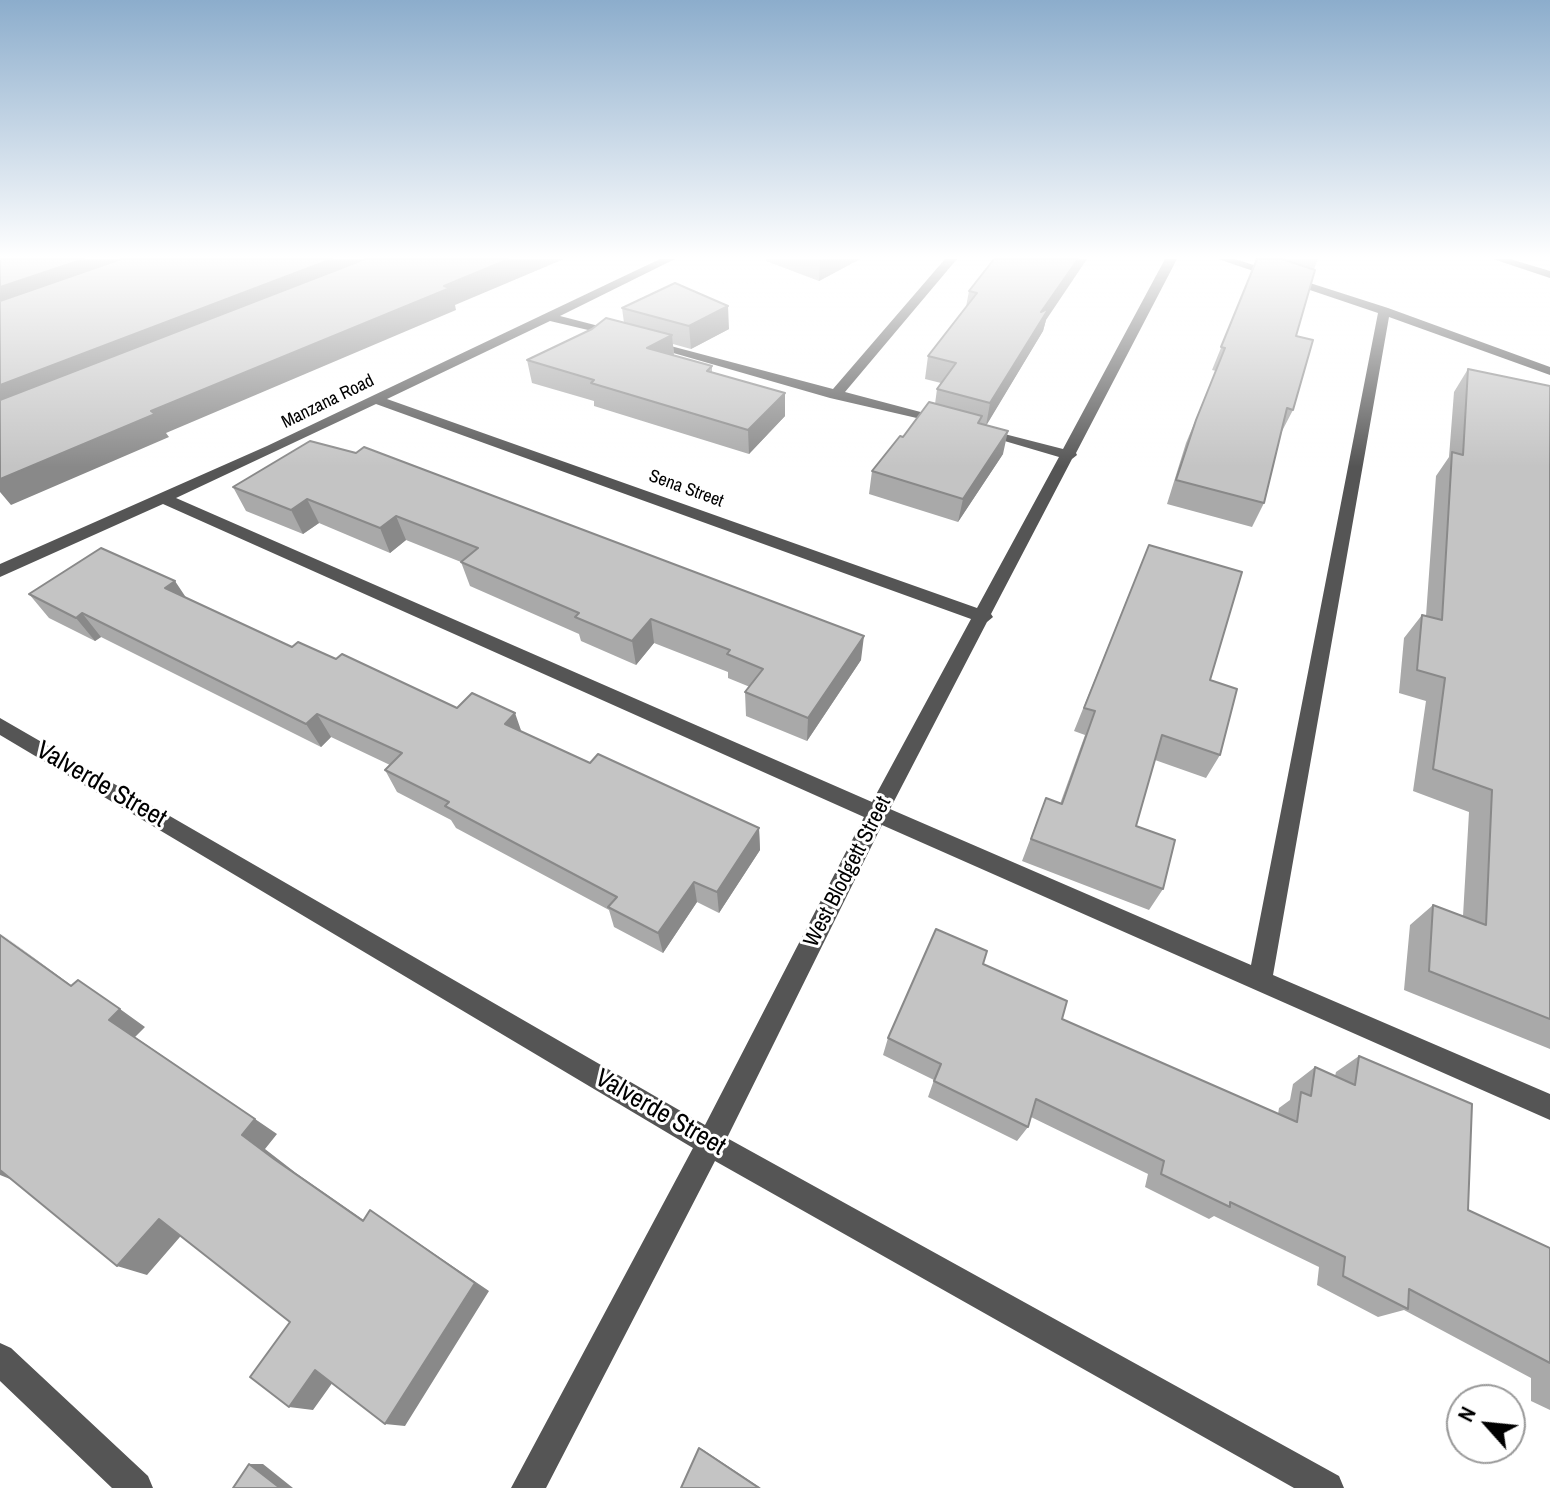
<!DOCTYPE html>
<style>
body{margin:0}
#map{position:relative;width:1550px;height:1488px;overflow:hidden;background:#fff;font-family:"Archivo Narrow",sans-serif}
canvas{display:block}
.north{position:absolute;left:1446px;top:1384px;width:80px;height:80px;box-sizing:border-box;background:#fff;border:2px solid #999;border-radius:50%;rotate:297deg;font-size:22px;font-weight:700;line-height:32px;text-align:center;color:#000}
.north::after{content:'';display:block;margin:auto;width:28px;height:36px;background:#000;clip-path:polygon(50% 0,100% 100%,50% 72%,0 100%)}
</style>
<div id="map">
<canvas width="1550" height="1488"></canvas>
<div class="north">N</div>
</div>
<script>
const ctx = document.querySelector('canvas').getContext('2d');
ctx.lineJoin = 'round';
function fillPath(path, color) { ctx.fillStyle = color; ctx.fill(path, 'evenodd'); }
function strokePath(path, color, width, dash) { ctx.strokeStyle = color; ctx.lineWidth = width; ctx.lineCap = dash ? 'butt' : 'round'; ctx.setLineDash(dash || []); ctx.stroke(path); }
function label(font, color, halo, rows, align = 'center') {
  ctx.font = font + ' "Archivo Narrow",sans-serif'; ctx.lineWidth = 6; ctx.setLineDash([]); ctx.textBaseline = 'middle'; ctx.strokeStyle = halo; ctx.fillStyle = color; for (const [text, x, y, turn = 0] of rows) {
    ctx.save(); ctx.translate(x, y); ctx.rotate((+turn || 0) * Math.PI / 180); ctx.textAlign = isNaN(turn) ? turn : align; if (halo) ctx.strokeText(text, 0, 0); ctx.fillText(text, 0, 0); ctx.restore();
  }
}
fillPath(new Path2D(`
 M 660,259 L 675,259 L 560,316 L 622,332 L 622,338 L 550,321 L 387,399 L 977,608 L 1059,457 L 974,432 L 981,428 L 1063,449 L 1165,259 L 1177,259 L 1076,453 L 1077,455 L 1072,459 L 991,614 L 993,617 L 987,622 L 890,809 L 1251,965 L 1378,313 L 1218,259 L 1235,259 L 1388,308 L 1550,367 L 1550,375 L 1389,317 L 1273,975 L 1550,1094 L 1550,1120 L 882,825 L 727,1138 L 1339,1476 L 1344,1488 L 1294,1488 L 715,1161 L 546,1488 L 511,1488 L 693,1148 L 0,735 L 0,718 L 705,1125 L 864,817 L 163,504 L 0,577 L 0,564 L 267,446 ZM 376,404 L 971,619 L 872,802 L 176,498 Z
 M 945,259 L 957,259 L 845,392 L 947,419 L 947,425 L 830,398 L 642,344 L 648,340 L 833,389 Z
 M 1493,259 L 1510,259 L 1550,271 L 1550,278 Z
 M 0,1343 L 11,1348 L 148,1476 L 153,1488 L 112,1488 L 0,1381 Z`), '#555');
fillPath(new Path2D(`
 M 766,259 L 860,259 L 819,281 L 766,261 Z
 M 994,259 L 1046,320 L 1043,331 L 986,425 L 1003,454 L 958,522 L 869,494 L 872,471 L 935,404 L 937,389 L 941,383 L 925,379 L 928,356 L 966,307 L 969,291 Z
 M 1257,259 L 1318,259 L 1314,269 L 1296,336 L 1293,410 L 1281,433 L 1264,503 L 1252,527 L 1167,504 L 1186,443 L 1216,371 L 1212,370 Z
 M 622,308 L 729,329 L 691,349 L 673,344 L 674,356 L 712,366 L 712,372 L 785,393 L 785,416 L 749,454 L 594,406 L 594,401 L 532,383 L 527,360 L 624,323 Z
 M 1468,369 L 1550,386 L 1550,1049 L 1404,990 L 1410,925 L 1433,905 L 1463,916 L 1469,812 L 1413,791 L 1426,701 L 1399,693 L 1404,638 L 1422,615 L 1426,616 L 1436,476 L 1449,457 L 1454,392 Z
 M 310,441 L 861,660 L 807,741 L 746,716 L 745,692 L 750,687 L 728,678 L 728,672 L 654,643 L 636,665 L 581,641 L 579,634 L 470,586 L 461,562 L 406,540 L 390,553 L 319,523 L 303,534 L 246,511 L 233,487 Z
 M 1149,545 L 1210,680 L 1220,755 L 1206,778 L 1155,760 L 1136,826 L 1163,889 L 1149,910 L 1022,861 L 1046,798 L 1060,804 L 1085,735 L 1074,731 Z
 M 29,594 L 185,597 L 292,647 L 336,659 L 457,708 L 522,732 L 590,763 L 759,828 L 760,850 L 719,913 L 697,902 L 663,953 L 614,927 L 609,910 L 456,828 L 451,820 L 397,792 L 385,770 L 390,765 L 331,737 L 321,747 L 101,637 L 95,641 L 49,618 Z
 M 983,964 L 1062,1019 L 1278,1114 L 1279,1108 L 1290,1100 L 1293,1084 L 1315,1067 L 1335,1076 L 1336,1072 L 1359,1056 L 1468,1210 L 1550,1248 L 1550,1410 L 1531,1401 L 1531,1378 L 1404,1310 L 1378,1317 L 1317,1285 L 1319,1267 L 1214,1216 L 1209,1219 L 1145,1187 L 1148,1174 L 1031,1117 L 1028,1127 L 1017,1141 L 928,1097 L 934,1080 L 883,1055 L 888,1038 Z`), '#a9a9a9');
fillPath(new Path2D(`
 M 84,259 L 156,259 L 0,314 L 0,287 Z
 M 332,259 L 393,259 L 0,414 L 0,385 Z
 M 509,259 L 564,259 L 455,305 L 456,310 L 166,433 L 169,437 L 11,505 L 0,492 L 0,479 L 151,411 Z
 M 822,259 L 860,259 L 819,281 L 820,260 Z
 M 1078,259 L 1087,259 L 1046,320 L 1043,331 L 986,426 L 990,403 L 1041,312 Z
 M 728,306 L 729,329 L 691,349 L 689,326 Z
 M 672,335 L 674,357 L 647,348 Z
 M 785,393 L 785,416 L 749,454 L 748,430 Z
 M 1008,431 L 1003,454 L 958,522 L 963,499 Z
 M 307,499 L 319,523 L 303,534 L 291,510 Z
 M 396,516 L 406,540 L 390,553 L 380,528 Z
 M 175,581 L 191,605 L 165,588 Z
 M 82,613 L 101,637 L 95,641 L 76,618 Z
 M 651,619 L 654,643 L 636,665 L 632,641 Z
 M 864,636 L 861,660 L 807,741 L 808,718 Z
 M 515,713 L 523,736 L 505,724 Z
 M 317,714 L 331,737 L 321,747 L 306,724 Z
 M 759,828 L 760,850 L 719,913 L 717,892 Z
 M 694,882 L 697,902 L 663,953 L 658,933 Z
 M 0,933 L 98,1005 L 71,986 Z
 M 120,1009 L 145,1027 L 135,1037 L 277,1134 L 265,1149 L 296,1173 L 381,1232 L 363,1221 L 274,1159 L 242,1135 L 109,1020 Z
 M 0,1170 L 30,1187 L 0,1175 Z
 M 370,1210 L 489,1291 L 405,1426 L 385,1424 Z
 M 159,1219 L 186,1230 L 147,1275 L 117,1266 Z
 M 315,1370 L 338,1375 L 313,1410 L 289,1407 Z
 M 699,1448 L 702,1449 L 761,1488 L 759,1488 Z
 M 249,1464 L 263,1464 L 293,1488 L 280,1488 Z`), '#898989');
const building = new Path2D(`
 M 0,259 L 84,259 L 0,287 Z
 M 121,259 L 332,259 L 0,385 L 0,301 Z
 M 365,259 L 509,259 L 444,286 L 450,288 L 151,411 L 155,414 L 0,479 L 0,400 Z
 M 994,259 L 1078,259 L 1041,312 L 1049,308 L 990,403 L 937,389 L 956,363 L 928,356 L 977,293 L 969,291 Z
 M 1257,259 L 1282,259 L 1315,270 L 1296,336 L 1313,340 L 1293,410 L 1287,408 L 1264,503 L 1176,480 L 1196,420 L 1225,348 L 1221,347 Z
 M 675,283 L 728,306 L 689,326 L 622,308 Z
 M 606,318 L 672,335 L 647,348 L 712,366 L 707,371 L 785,393 L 748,430 L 591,383 L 594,380 L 527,360 L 592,329 Z
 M 1468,369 L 1550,386 L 1550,1019 L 1429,971 L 1433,905 L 1486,925 L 1492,790 L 1433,769 L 1445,678 L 1417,670 L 1422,615 L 1442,620 L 1452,452 L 1463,455 Z
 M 929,402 L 982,416 L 978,423 L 1008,431 L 963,499 L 872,471 L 900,436 L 903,437 Z
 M 310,441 L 356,453 L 364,447 L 864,636 L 808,718 L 745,692 L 763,669 L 727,654 L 730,650 L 651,619 L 632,641 L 575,617 L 579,613 L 461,562 L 478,548 L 396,516 L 380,528 L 307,499 L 291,510 L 233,487 Z
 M 1149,545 L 1242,572 L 1210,680 L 1237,689 L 1220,755 L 1162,735 L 1136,826 L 1175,840 L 1163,889 L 1031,839 L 1046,798 L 1062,804 L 1095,711 L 1084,708 Z
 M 101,548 L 175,581 L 165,588 L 292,647 L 298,642 L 336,659 L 342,654 L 457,708 L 472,693 L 515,713 L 505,724 L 590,763 L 598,754 L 759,828 L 717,892 L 694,882 L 658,933 L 608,907 L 617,897 L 445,806 L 449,802 L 385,770 L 402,753 L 317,714 L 306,724 L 82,613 L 76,618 L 29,594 Z
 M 936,929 L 987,951 L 983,964 L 1067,1001 L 1062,1019 L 1297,1122 L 1301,1092 L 1311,1096 L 1315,1067 L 1355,1085 L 1359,1056 L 1472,1104 L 1468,1210 L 1550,1248 L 1550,1363 L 1409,1289 L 1408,1309 L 1343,1276 L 1345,1257 L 1230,1202 L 1230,1207 L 1161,1174 L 1164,1161 L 1036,1099 L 1028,1127 L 934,1081 L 941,1064 L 888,1038 Z
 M 0,935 L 71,986 L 78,980 L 120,1009 L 109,1020 L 255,1119 L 242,1135 L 274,1159 L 363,1221 L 370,1210 L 475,1283 L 385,1424 L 315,1370 L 289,1407 L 250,1377 L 290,1322 L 159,1219 L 117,1266 L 0,1170 Z
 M 699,1448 L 759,1488 L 681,1488 Z
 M 249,1464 L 280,1488 L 233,1488 Z`);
fillPath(building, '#c4c4c4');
strokePath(building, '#898989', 2);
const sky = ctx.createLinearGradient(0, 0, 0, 467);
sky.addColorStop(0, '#8cadcc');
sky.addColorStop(0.55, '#fff');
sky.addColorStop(1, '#ffffff00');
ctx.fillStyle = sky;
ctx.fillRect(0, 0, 1550, 467);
label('18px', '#000', '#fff', [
 ["Manzana Road",328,402,-26],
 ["Sena Street",686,489,20]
]);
label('22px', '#000', '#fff', [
 ["West Blodgett Street",848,872,-63]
]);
label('26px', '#000', '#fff', [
 ["Valverde Street",101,785,30],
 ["Valverde Street",660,1113,30]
]);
</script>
